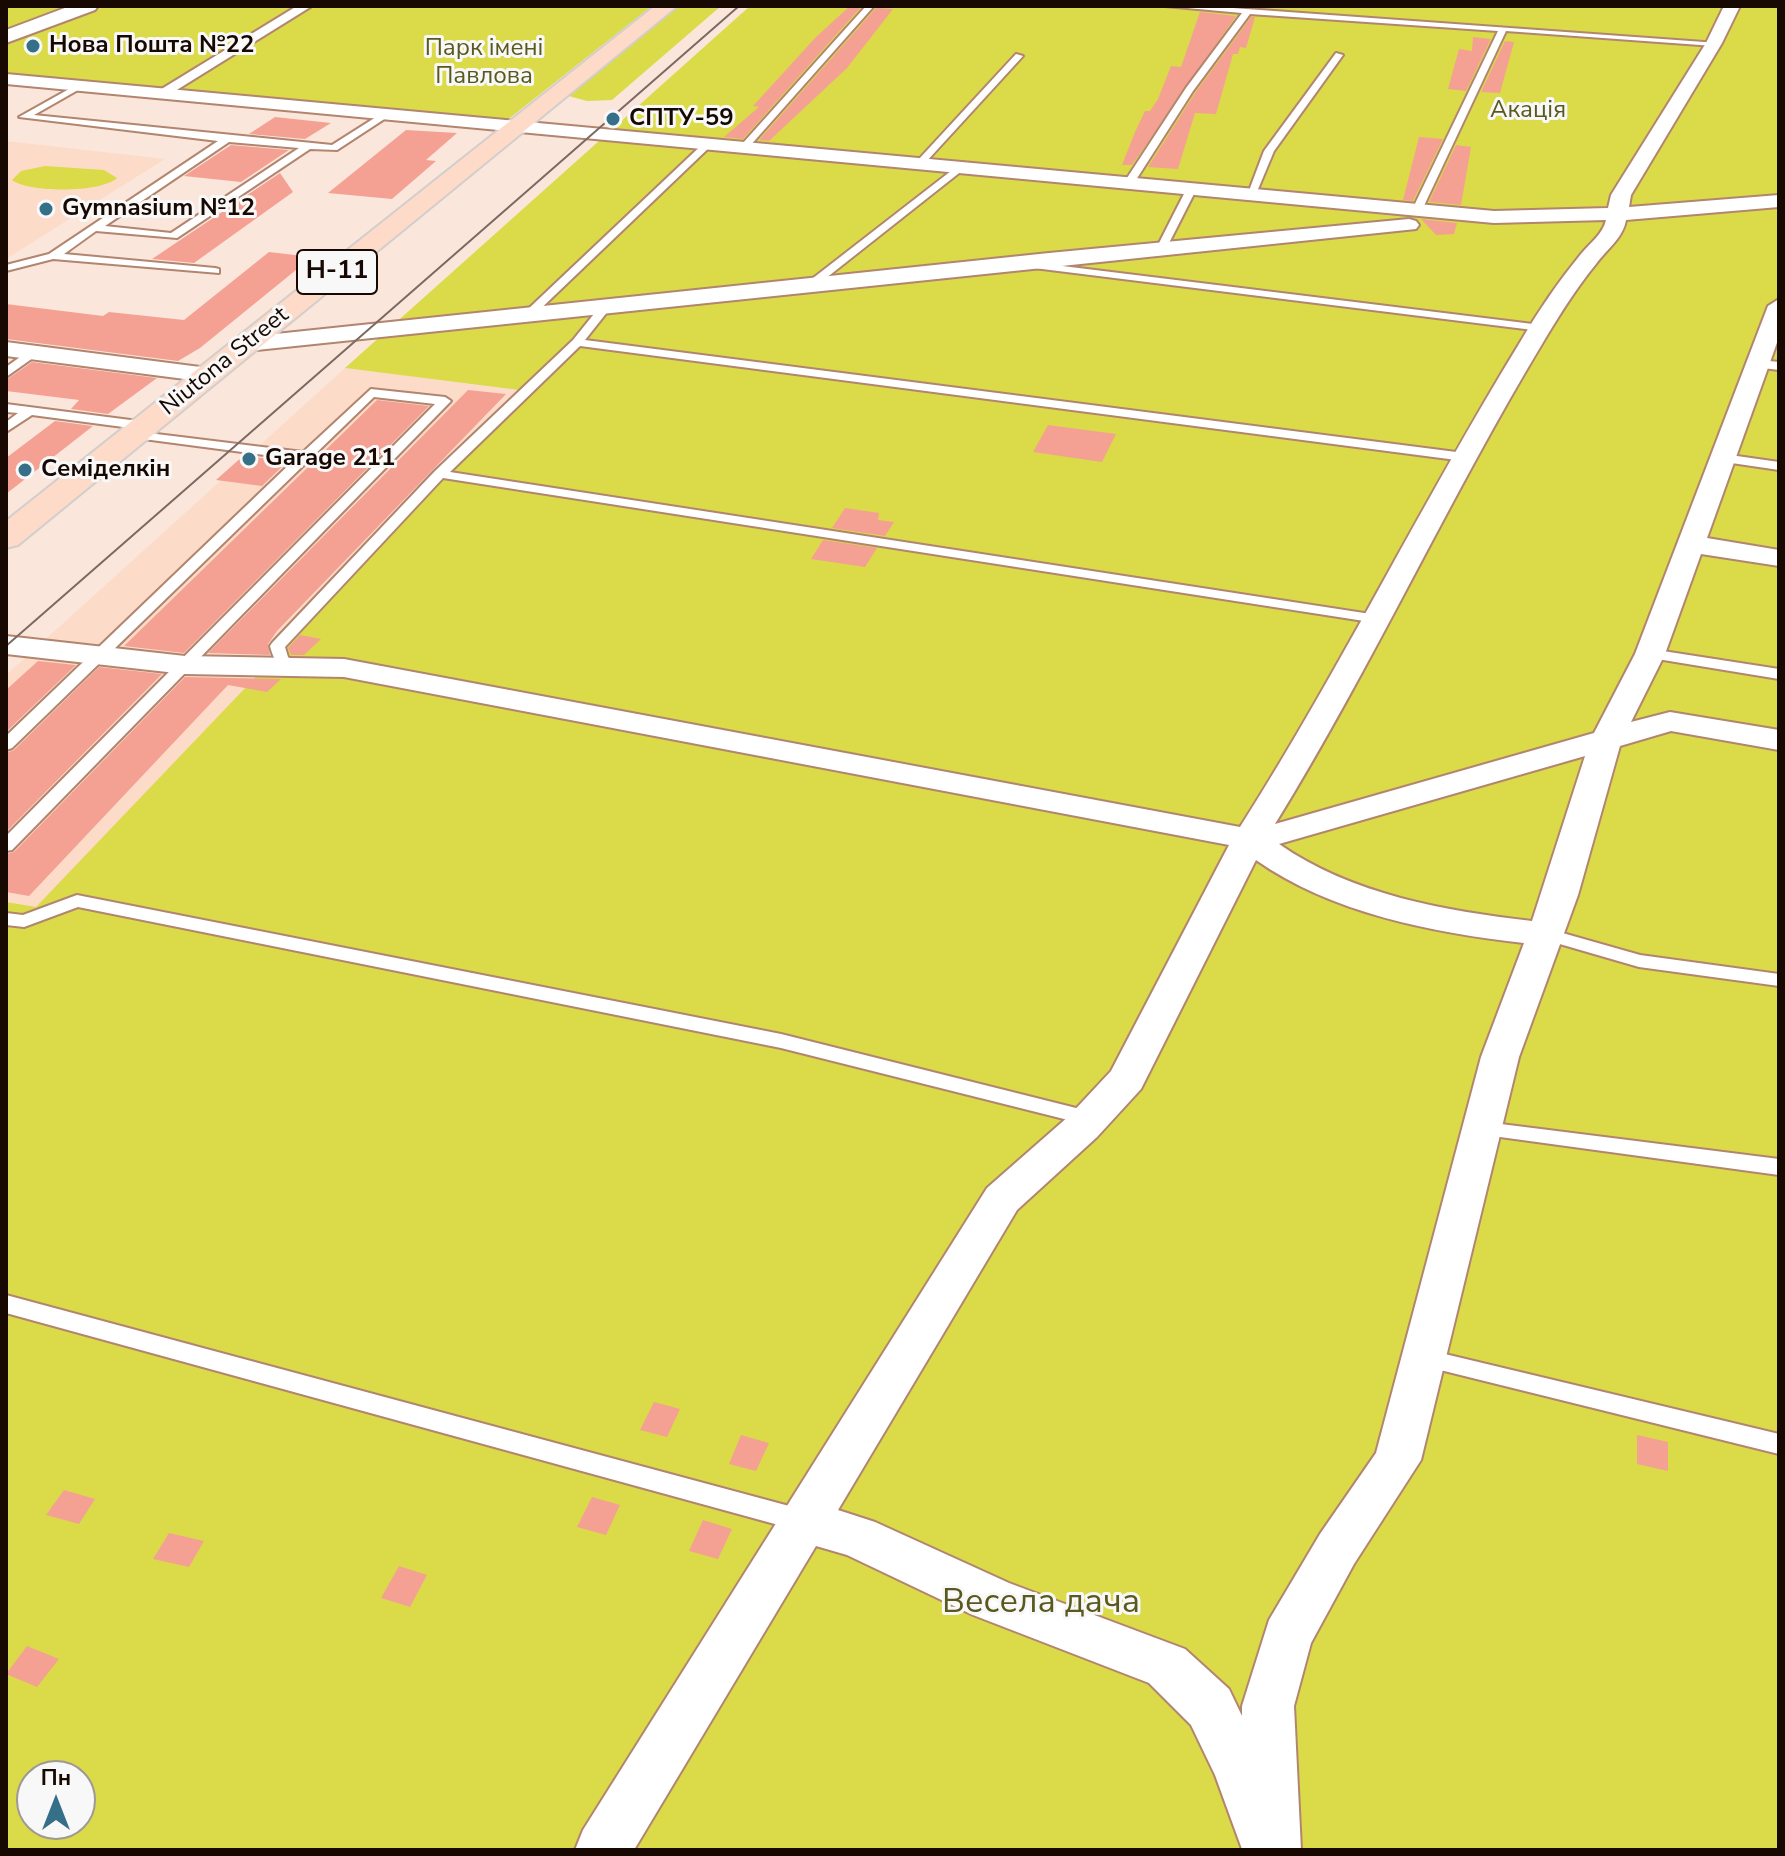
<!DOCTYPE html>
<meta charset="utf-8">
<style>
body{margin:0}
#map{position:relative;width:1785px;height:1856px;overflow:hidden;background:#fbe6dc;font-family:"Nunito Sans",sans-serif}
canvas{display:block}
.frame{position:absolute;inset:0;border:8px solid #170802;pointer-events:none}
.north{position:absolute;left:16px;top:1760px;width:80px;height:80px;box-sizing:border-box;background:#f8f8f8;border:2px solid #9e9896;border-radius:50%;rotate:0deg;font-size:22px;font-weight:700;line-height:32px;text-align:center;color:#170802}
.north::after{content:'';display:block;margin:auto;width:28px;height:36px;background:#356f88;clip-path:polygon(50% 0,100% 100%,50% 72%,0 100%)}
</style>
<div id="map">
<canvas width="1785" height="1856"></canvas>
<div class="frame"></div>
<div class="north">Пн</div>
</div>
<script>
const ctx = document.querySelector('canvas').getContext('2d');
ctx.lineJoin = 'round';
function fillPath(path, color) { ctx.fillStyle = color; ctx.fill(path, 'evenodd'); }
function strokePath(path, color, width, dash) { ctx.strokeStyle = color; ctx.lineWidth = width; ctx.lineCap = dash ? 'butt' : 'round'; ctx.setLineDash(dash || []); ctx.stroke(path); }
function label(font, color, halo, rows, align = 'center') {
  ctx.font = font + ' "Nunito Sans",sans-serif'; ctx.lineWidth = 6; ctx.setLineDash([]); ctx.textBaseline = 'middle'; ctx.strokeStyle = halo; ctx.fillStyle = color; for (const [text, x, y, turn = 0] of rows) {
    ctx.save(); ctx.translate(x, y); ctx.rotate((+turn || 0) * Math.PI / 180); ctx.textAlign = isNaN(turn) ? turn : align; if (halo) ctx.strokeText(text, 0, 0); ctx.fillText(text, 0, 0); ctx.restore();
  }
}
fillPath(new Path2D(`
 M 6,141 L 165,159 L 6,259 Z
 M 345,368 L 519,390 L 268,664 L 36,908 L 6,902 L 6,675 Z`), '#fddbc9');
fillPath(new Path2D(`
 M 6,6 L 73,6 L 6,31 Z
 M 106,6 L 652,6 L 506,121 L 6,75 L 6,43 Z
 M 677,6 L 721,6 L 612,100 L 587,101 L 565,95 Z
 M 750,6 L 1779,6 L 1779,1850 L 6,1850 L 6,902 L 36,907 L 268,664 L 519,390 L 345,368 ZM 32,1776 L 80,1776 L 80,1824 L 32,1824 Z
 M 45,166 L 104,170 L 117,178 C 101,193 29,193 12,180 L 21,171 Z`), '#dbda49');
fillPath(new Path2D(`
 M 850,6 L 861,7 L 743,139 L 724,137 L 759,107 L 753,106 L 816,37 Z
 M 876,8 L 893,9 L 847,68 L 769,141 L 759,140 Z
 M 1200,12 L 1236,16 L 1132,165 L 1122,165 L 1135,132 L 1145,111 L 1150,111 L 1158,99 L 1171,66 L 1181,67 Z
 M 1251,17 L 1255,17 L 1246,48 L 1240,47 L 1238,54 L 1233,54 L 1216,114 L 1195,113 L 1178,169 L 1148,167 L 1195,93 Z
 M 1473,37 L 1491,39 L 1466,91 L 1448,89 L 1459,49 L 1472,51 Z
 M 1505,41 L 1514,42 L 1500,93 L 1481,92 Z
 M 275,117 L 331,123 L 305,139 L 249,134 Z
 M 406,130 L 457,133 L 426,160 L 436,161 L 392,199 L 328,193 Z
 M 1419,137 L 1443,139 L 1413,201 L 1403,200 Z
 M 231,145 L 289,150 L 241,182 L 184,176 Z
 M 1456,145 L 1471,147 L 1461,205 L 1429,202 Z
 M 280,173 L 293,192 L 194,263 L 152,259 Z
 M 1421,219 L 1457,223 L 1454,234 L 1436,235 Z
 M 269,252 L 312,257 L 200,348 L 178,361 L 6,339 L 6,304 L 103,316 L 109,312 L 184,320 Z
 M 32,362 L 157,378 L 108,414 L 71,409 L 79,400 L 6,391 L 6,380 Z
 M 468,390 L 506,394 L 277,631 L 268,644 L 270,655 L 208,653 Z
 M 377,400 L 429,406 L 184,653 L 124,646 Z
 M 55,421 L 93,426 L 6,494 L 6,458 Z
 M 1048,425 L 1116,434 L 1102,462 L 1033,452 Z
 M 243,456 L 288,461 L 262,486 L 216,480 Z
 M 845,508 L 879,513 L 878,520 L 894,522 L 885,536 L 832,528 Z
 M 823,540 L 877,548 L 865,567 L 811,559 Z
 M 300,635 L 321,639 L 304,655 L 291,655 L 288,648 Z
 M 38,661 L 76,665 L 6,732 L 6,690 Z
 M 99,667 L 162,674 L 6,832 L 6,753 L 14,750 Z
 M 185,677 L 281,679 L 267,692 L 228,685 L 29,896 L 6,892 L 6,854 L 14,852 Z
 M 654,1402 L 680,1409 L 667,1437 L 640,1430 Z
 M 741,1435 L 769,1443 L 756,1471 L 729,1464 Z
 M 1637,1435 L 1668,1442 L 1668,1471 L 1637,1464 Z
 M 64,1490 L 95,1499 L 79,1524 L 46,1515 Z
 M 592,1497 L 620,1505 L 606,1535 L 577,1527 Z
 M 703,1520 L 732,1529 L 718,1559 L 689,1551 Z
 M 169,1533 L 204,1541 L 189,1567 L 153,1559 Z
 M 399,1566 L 427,1575 L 410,1607 L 381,1598 Z
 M 27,1646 L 59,1659 L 37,1687 L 6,1674 Z`), '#f4a194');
const service = new Path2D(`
 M 866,6 L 874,6 L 749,147 L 743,147 L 743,143 Z
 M 1165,6 L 1205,6 L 1718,43 L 1714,46 L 1506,31 L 1422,210 L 1417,213 L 1412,210 L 1498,31 L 1250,14 L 1193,91 L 1134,183 L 1130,184 L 1125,181 L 1186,88 L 1242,13 Z
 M 1336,53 L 1343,55 L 1274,151 L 1256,194 L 1247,196 L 1264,151 Z
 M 1016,54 L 1023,56 L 925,163 L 919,163 L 919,159 Z
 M 78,84 L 85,86 L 34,115 L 332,145 L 384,112 L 392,114 L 337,150 L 310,149 L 177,238 L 96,231 L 64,254 L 215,268 L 219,269 L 219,273 L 53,259 L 6,271 L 6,265 L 49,254 L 218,141 L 19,117 ZM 229,142 L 299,148 L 171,233 L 105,226 Z
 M 707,140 L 715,142 L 533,316 L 525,316 L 525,312 Z
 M 960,164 L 968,166 L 816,286 L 808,286 L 808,282 Z
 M 1188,186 L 1197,188 L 1166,249 L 1157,251 L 1156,249 Z
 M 1022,261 L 1541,325 L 1547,328 L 1541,331 L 1018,266 L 1017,264 Z
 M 602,304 L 612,306 L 585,340 L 1464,453 L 1470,457 L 1464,461 L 580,346 L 450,472 L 1377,615 L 1384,619 L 1377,623 L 443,478 L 285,647 L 288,657 L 297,665 L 294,668 C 279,672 273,658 270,646 L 272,643 L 435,471 L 573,340 Z
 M 30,350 L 40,353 L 6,377 L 6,367 Z
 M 1759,360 L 1779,362 L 1779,370 L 1755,367 L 1753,364 Z
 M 371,389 L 445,397 L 451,401 L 12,850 L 6,851 L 6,836 L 435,404 L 374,397 L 12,748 L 6,750 L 6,736 L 295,459 L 136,438 L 130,434 L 132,431 L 303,452 Z
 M 6,404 L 146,422 L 152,426 L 146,430 L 32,415 L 6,432 L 6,422 L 18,413 L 6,412 Z
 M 1723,454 L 1779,462 L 1779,470 L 1718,461 L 1717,458 Z
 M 1650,649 L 1779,669 L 1779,679 L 1645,657 L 1645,651 Z
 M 77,895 L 781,1034 L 1092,1112 L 1099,1114 L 1102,1119 L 1099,1124 L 1092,1126 L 781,1048 L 78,907 L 24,927 L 6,925 L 6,913 L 23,915 Z
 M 1545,928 L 1640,955 L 1779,974 L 1779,986 L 1639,967 L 1539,938 L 1536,934 L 1539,930 Z
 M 1485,1122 L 1779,1159 L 1779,1175 L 1478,1134 L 1475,1129 L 1478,1124 Z
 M 6,1295 L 804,1510 L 813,1513 L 816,1521 L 813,1529 L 804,1532 L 6,1313 Z
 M 1424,1349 L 1779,1434 L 1779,1454 L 1416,1364 L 1413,1358 L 1416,1352 Z`);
const pedestrian = new Path2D(`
 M 297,6 L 312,6 L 167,96 L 155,93 Z`);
const minor = new Path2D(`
 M 1724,6 L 1740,6 L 1722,43 L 1631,195 L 1629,207 L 1779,195 L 1779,207 L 1626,220 C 1623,238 1607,249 1596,264 C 1577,287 1560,314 1545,339 C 1449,498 1372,667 1275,824 L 1594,733 L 1635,654 L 1768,306 L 1779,299 L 1779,337 L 1707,538 L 1779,550 L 1779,566 L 1701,554 L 1665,654 L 1631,722 L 1670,712 L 1779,730 L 1779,750 L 1671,731 L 1620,746 L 1578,895 L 1519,1057 L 1421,1460 L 1354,1564 L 1311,1643 L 1294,1706 L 1301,1850 L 1242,1849 L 1215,1775 L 1191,1725 L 1149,1683 L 973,1615 L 847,1555 L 816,1546 L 634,1850 L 575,1850 L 583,1830 L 987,1188 L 1069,1116 L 1111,1071 L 1229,845 L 344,677 L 185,674 L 6,654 L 6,636 L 185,656 L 344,659 L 1240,827 C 1340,670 1422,502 1519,344 C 1537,313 1558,282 1581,254 C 1590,243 1603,234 1606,220 L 1494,223 L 6,84 L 6,74 L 1494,211 L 1608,208 L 1611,195 L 1706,43 ZM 1585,756 L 1532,921 C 1446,911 1352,895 1279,844 ZM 1256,860 C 1331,913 1434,933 1524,943 L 1481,1057 L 1376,1453 L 1320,1534 L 1269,1620 L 1242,1706 L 1242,1716 L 1229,1689 L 1185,1649 L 1009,1583 L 875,1522 L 838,1510 L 1017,1210 L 1097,1137 L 1141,1089 Z
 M 1409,219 L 1416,221 L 1419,225 L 1416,229 L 247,351 L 235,344 L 247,337 L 1049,253 Z
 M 6,342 L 208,368 L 220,375 L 208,382 L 6,356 Z`);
const tertiary = new Path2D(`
 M 70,6 L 98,6 L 95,10 L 6,43 L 6,30 Z`);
const primary = new Path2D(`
 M 655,6 L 677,6 L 18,545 L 6,548 L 6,521 Z`);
strokePath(service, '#b2856e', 4);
strokePath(pedestrian, '#b2856e', 4);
strokePath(minor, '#b2856e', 4);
strokePath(tertiary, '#b2856e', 4);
strokePath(primary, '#d1cecc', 4);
fillPath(service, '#fff');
fillPath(pedestrian, '#fff');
fillPath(minor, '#fff');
fillPath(tertiary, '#fff');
fillPath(primary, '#fedac8');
strokePath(new Path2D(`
 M 6,646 L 739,6`), '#7c6a62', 2);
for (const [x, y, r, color] of [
 [33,46,8,"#356f88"],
 [613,119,8,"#356f88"],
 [46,209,8,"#356f88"],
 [249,459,8,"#356f88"],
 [25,470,8,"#356f88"]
]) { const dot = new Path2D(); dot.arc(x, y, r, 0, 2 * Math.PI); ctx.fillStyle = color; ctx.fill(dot); strokePath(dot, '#f8f8f8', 3); }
label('bold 24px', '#170802', '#f8f8f8', [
 ["Нова Пошта №22",49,46],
 ["СПТУ-59",629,119],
 ["Gymnasium №12",62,209],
 ["Garage 211",265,459],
 ["Семіделкін",41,470]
], 'left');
label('24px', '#59591d', '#f8f8f8', [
 ["Парк імені",484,49],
 ["Павлова",484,77],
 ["Акація",1528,111]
]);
label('24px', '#170802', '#f8f8f8', [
 ["Niutona Street",225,362,-39]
]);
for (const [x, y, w] of [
 [337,272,80]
]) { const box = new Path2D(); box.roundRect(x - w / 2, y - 22, w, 44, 6); ctx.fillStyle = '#f8f8f8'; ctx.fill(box); strokePath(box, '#170802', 2); }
label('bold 26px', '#170802', null, [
 ["Н-11",337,272]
]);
label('34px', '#59591d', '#f8f8f8', [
 ["Весела дача",1041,1604]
]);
</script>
